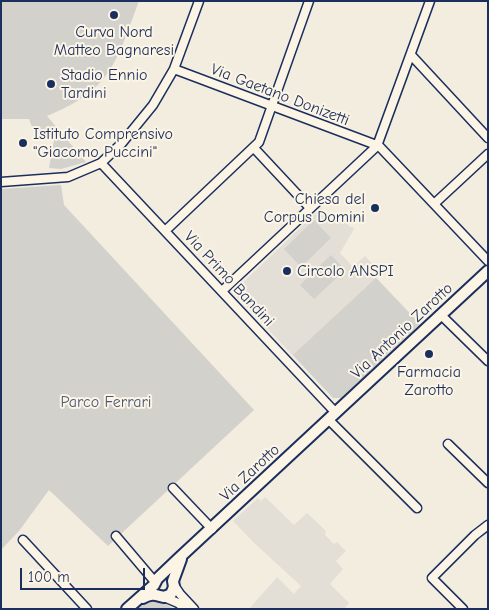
<!DOCTYPE html>
<style>
body{margin:0}
#map{position:relative;width:489px;height:610px;overflow:hidden;background:#f3ede0;font-family:"Comic Neue",sans-serif}
canvas{display:block}
.frame{position:absolute;inset:0;border:2px solid #1b2f5e;pointer-events:none}
.scale{position:absolute;left:20px;top:568px;width:125px;height:22px;box-sizing:border-box;border:2px solid #1b2f5e;border-top:0;padding-left:6px;font-size:15px;line-height:18px;white-space:nowrap;color:#1b2f5e;-webkit-text-stroke:4px #fcf5e5;paint-order:stroke}
</style>
<div id="map">
<canvas width="489" height="610"></canvas>
<div class="frame"></div>
<div class="scale">100 m</div>
</div>
<script>
const ctx = document.querySelector('canvas').getContext('2d');
ctx.lineJoin = 'round';
function fillPath(path, color) { ctx.fillStyle = color; ctx.fill(path, 'evenodd'); }
function strokePath(path, color, width, dash) { ctx.strokeStyle = color; ctx.lineWidth = width; ctx.lineCap = dash ? 'butt' : 'round'; ctx.setLineDash(dash || []); ctx.stroke(path); }
function label(font, color, halo, rows, align = 'center') {
  ctx.font = font + ' "Comic Neue",sans-serif'; ctx.lineWidth = 4; ctx.setLineDash([]); ctx.textBaseline = 'middle'; ctx.strokeStyle = halo; ctx.fillStyle = color; for (const [text, x, y, turn = 0] of rows) {
    ctx.save(); ctx.translate(x, y); ctx.rotate((+turn || 0) * Math.PI / 180); ctx.textAlign = isNaN(turn) ? turn : align; if (halo) ctx.strokeText(text, 0, 0); ctx.fillText(text, 0, 0); ctx.restore();
  }
}
fillPath(new Path2D(`
 M 321,208 L 336,224 L 342,218 L 350,227 L 353,227 L 354,229 L 340,253 L 353,267 L 365,256 L 376,268 L 371,272 L 420,324 L 341,398 L 333,398 L 233,292 Z
 M 265,497 L 294,525 L 307,513 L 326,531 L 325,535 L 334,544 L 337,542 L 346,551 L 336,561 L 343,569 L 330,584 L 349,603 L 344,609 L 250,608 L 277,577 L 294,594 L 301,586 L 252,541 L 233,521 L 258,498 L 261,501 Z`), '#e3dfd6');
fillPath(new Path2D(`
 M 1,1 L 139,1 C 116,62 112,90 47,116 L 86,162 L 61,169 L 49,168 L 54,140 L 32,127 L 29,119 L 1,119 Z
 M 61,185 L 64,205 L 254,410 L 108,546 L 49,490 L 19,531 L 1,550 L 1,189 Z
 M 314,220 L 331,238 L 301,267 L 284,249 Z
 M 331,255 L 345,270 L 314,299 L 300,285 Z
 M 376,278 L 420,324 L 341,398 L 333,398 L 293,355 Z
 M 151,599 L 164,603 L 174,609 L 135,609 L 143,601 Z`), '#d3d1cc');
const minor = new Path2D(`
 M 411,55 L 488,138
 M 174,69 L 379,146 L 488,261
 M 254,148 L 310,208
 M 101,163 L 336,413
 M 1,182 L 68,177 L 101,163 L 122,143 L 153,105 L 174,69 L 199,1
 M 434,204 L 488,154
 M 165,231 L 259,142 L 309,1
 M 222,291 L 377,146 L 430,1
 M 441,315 L 488,361
 M 329,420 L 417,508
 M 448,444 L 488,483
 M 173,488 L 212,529
 M 116,536 L 155,582
 M 23,540 L 87,609
 M 174,585 L 180,594 L 194,609
 M 164,597 L 178,603 L 186,609
 M 463,609 L 432,578 L 475,535 L 488,525`);
const tertiary = new Path2D(`
 M 143,598 C 152,593 155,595 164,597 L 171,594 L 174,587 L 173,581 L 181,559
 M 127,609 L 154,585 L 157,579 L 178,559 L 488,271`);
strokePath(minor, '#1b2f5e', 11);
strokePath(tertiary, '#1b2f5e', 14);
strokePath(minor, '#fcf5e5', 8);
strokePath(tertiary, '#fcf5e5', 10);
for (const [x, y, r, color] of [
 [114,15,5,"#1b2f5e"],
 [51,84,5,"#1b2f5e"],
 [23,143,5,"#1b2f5e"],
 [375,208,5,"#1b2f5e"],
 [287,271,5,"#1b2f5e"],
 [429,354,5,"#1b2f5e"]
]) { const dot = new Path2D(); dot.arc(x, y, r, 0, 2 * Math.PI); ctx.fillStyle = color; ctx.fill(dot); strokePath(dot, '#fcf5e5', 2); }
label('16px', '#1b2f5e', '#fcf5e5', [
 ["Curva Nord",114,32,"center"],
 ["Matteo Bagnaresi",114,50,"center"],
 ["Stadio Ennio",61,75],
 ["Tardini",61,93],
 ["Istituto Comprensivo",33,134],
 ["\"Giacomo Puccini\"",33,152],
 ["Chiesa del",365,199,"right"],
 ["Corpus Domini",365,217,"right"],
 ["Circolo ANSPI",297,271],
 ["Farmacia",429,372,"center"],
 ["Zarotto",429,390,"center"]
], 'left');
label('16px', '#1b2f5e', '#fcf5e5', [
 ["Via Gaetano Donizetti",280,95,21],
 ["Via Primo Bandini",229,279,47],
 ["Via Antonio Zarotto",402,331,-43],
 ["Via Zarotto",250,473,-43]
]);
label('16px', '#49587a', '#fcf5e5', [
 ["Parco Ferrari",106,402]
]);
</script>
